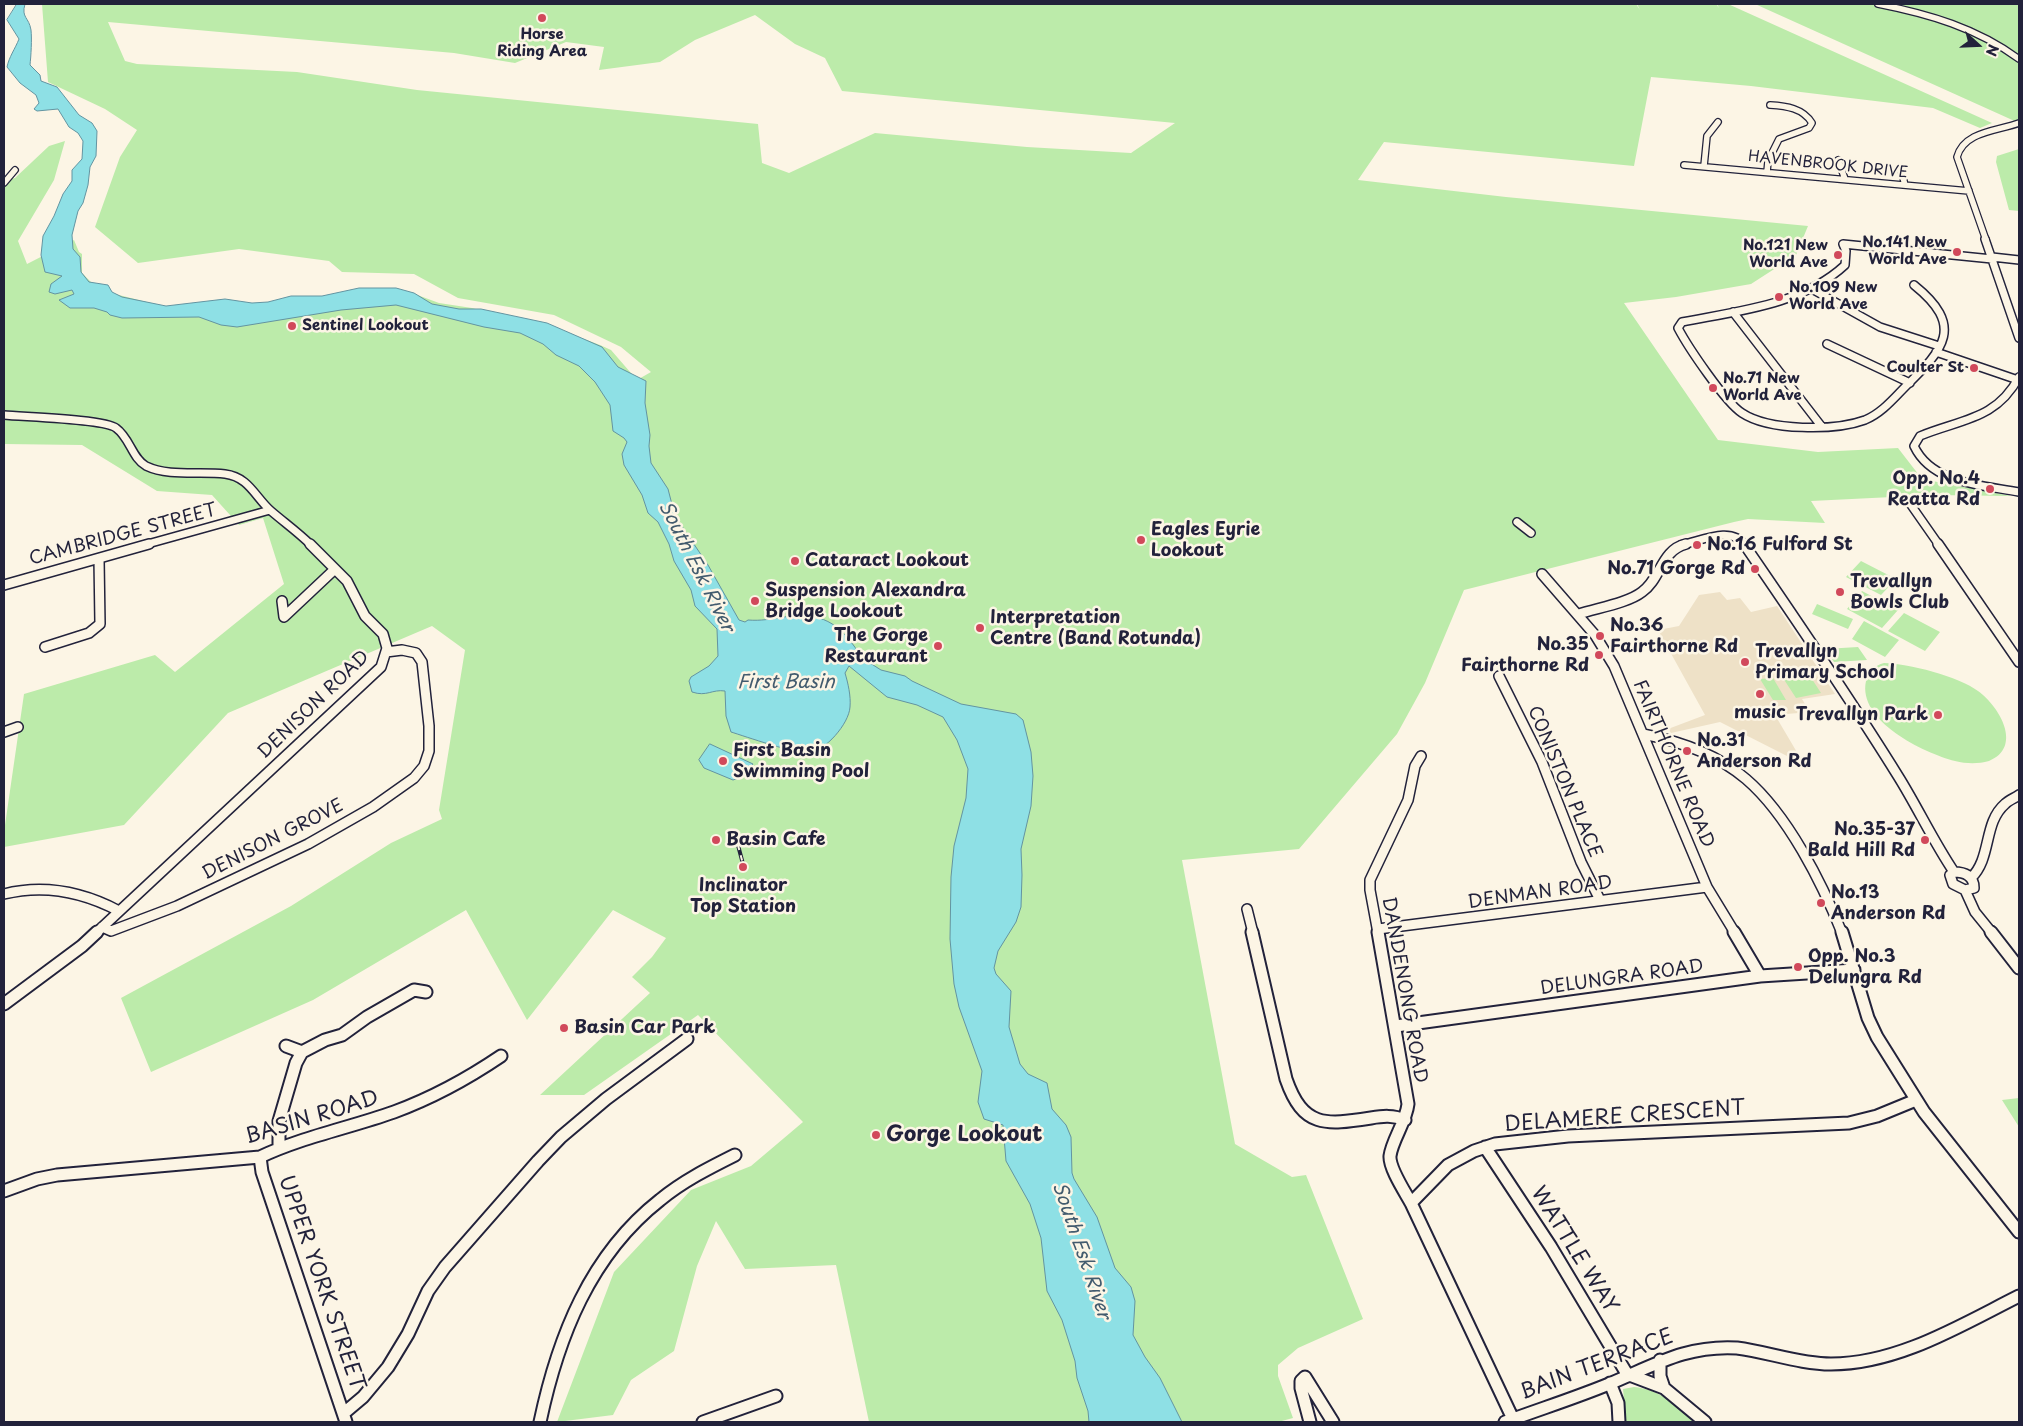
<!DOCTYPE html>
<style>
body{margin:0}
#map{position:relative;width:2023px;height:1426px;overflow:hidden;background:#fcf5e5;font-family:"Playpen Sans",sans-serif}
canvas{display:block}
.frame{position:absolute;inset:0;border:5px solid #22223b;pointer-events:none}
.north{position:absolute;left:1953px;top:20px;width:50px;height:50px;-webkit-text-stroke:4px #fcf5e5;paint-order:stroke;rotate:110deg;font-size:14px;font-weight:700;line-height:20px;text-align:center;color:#22223b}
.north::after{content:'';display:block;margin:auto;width:18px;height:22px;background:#22223b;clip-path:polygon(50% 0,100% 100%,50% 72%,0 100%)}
</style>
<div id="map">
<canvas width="2023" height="1426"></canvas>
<div class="frame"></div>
<div class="north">N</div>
</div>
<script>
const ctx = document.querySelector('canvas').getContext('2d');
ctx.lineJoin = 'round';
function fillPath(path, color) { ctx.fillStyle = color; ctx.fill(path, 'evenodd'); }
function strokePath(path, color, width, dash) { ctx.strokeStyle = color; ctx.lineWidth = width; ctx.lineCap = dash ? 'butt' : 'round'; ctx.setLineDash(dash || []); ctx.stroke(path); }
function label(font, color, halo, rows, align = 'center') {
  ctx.font = font + ' "Playpen Sans",sans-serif'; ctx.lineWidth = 5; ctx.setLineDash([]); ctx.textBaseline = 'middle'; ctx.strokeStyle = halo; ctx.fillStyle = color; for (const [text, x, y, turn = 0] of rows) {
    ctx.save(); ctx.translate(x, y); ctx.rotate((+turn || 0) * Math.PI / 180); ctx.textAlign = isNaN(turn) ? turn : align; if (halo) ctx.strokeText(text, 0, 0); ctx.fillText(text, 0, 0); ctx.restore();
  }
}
fillPath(new Path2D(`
 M 1720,592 L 1727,600 L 1740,598 L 1751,612 L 1777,606 L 1835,694 L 1802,699 L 1810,712 L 1775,715 L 1798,754 L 1787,756 L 1720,722 L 1671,733 L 1668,729 L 1705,715 L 1658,630 L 1679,626 L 1699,595 Z`), '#eee1c7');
fillPath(new Path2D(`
 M 42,4 L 1636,4 L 1640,10 L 1637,4 L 1716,4 L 1719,8 L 1717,4 L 1728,4 L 1992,123 L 1980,128 L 1933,108 L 1751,86 L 1651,77 L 1634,166 L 1384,142 L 1358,180 L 1506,197 L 1808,226 L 1796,255 L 1751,284 L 1676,297 L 1624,303 L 1718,440 L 1818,452 L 1898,448 L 1922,479 L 2011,496 L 1933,495 L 1811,501 L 1825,523 L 1748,519 L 1734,522 L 1464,590 L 1425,683 L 1397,734 L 1299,849 L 1182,860 L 1235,1144 L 1292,1177 L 1306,1175 L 1363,1319 L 1298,1348 L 1278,1365 L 1278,1376 L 1293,1418 L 1278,1422 L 869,1422 L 836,1265 L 745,1269 L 716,1221 L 697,1266 L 674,1351 L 631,1380 L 613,1415 L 557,1422 L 614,1272 L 691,1190 L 751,1166 L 803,1122 L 698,1015 L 584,1095 L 540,1095 L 650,993 L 632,977 L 652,957 L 666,938 L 613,910 L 527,1020 L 466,910 L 313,1000 L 151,1072 L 121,998 L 291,906 L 391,843 L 442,819 L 439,810 L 465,650 L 432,626 L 228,713 L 124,825 L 4,847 L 4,832 L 24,694 L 155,655 L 175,672 L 284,584 L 263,518 L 239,525 L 212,495 L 157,491 L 82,445 L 4,444 L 4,181 L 15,178 L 49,146 L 65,141 L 54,180 L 18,241 L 27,264 L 74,240 L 79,252 L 82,254 L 82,273 L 93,284 L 111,293 L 202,316 L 412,293 L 439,303 L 472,308 L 560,330 L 600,345 L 611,350 L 637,380 L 651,372 L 621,347 L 554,315 L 458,298 L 414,274 L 342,272 L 329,261 L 239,249 L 138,263 L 95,227 L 120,157 L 137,130 L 105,109 L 48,82 ZM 755,15 L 795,44 L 825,58 L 842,91 L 1175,123 L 1131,153 L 1027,147 L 875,133 L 789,173 L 762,163 L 758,124 L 417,90 L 297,72 L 137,64 L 125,61 L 108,22 L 454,53 L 515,63 L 566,42 L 604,47 L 599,70 L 660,62 L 695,40 Z
 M 1755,4 L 2019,4 L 2019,123 Z
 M 2019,149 L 2019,211 L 2009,210 L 1996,162 L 1997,156 Z
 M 1861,561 L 1896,579 L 1881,595 L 1846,577 Z
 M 1862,591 L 1898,610 L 1882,628 L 1847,609 Z
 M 1817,604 L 1853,619 L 1848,629 L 1812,614 Z
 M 1904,613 L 1940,632 L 1925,651 L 1888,631 Z
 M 1864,621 L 1899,640 L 1885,657 L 1852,639 Z
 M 1858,647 L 1867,660 L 1834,662 L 1825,649 Z
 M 1884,663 C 1907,663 1960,677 1978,691 C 2000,707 2023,747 1989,761 C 1978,764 1967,764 1955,761 C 1924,753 1857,721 1866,681 C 1868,672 1875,665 1884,663 Z
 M 1810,676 L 1821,693 L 1796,698 L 1783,678 Z
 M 1773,678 L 1786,700 L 1773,700 L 1760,679 Z
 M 2019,1098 L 2019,1127 L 2002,1100 Z
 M 1634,1387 C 1658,1389 1680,1406 1697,1422 L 1626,1422 L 1623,1389 Z`), '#bcebaa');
const water = new Path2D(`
 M 17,4 L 25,4 C 21,18 29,17 31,30 C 32,39 31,56 30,65 L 40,75 L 41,81 L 57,87 L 79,115 L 92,123 L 97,131 L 96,156 L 90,167 L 88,185 L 83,203 L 78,211 L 72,235 L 73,249 L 80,257 L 81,272 L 89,282 L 108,285 L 112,292 L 122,297 L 166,306 L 225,299 L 252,303 L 268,302 L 291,296 L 322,296 L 359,288 L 396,288 L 414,293 L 432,304 L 459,309 L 481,309 L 547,323 L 602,347 L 618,367 L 646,381 L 645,403 L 650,435 L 649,446 L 651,463 L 668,489 L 675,516 L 708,565 L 739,620 L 745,622 L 748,620 C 761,621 771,619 784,617 C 822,612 838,622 859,653 L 859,656 L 881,670 L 905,676 L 912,681 L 961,704 L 1016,714 L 1023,720 L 1031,752 L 1033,776 L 1031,806 L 1021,849 L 1022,875 L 1021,907 L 1016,922 L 998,951 L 994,968 L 996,974 L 1011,991 L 1009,1027 L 1020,1064 L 1028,1074 L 1047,1083 L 1052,1109 L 1066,1125 L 1071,1137 L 1072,1173 L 1074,1179 L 1097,1217 L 1115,1268 L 1131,1287 L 1135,1301 L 1133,1335 L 1145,1357 L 1160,1378 L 1182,1422 L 1089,1422 L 1088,1411 L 1077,1378 L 1075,1361 L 1062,1320 L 1047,1291 L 1041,1238 L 1030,1204 L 1006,1161 L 1003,1125 L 984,1119 L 978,1102 L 982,1071 L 959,1007 L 954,984 L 950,939 L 951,877 L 954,846 L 966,798 L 968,769 L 957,740 L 943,717 L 917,705 L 887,697 L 849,666 L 845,673 C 848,683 851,696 850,707 C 849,724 825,751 809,753 C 799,755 744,736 731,732 L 726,716 L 725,691 C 712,689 707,697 692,692 L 689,681 L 691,677 L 709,666 L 718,656 L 717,629 L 695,606 L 691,590 L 674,561 L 669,544 L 658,522 L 648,513 L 642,495 L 624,465 L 622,454 L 627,442 L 624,438 L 613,431 L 610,405 L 595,382 L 579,366 L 556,355 L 543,344 L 520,333 L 484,327 L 396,305 L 341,310 L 237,327 L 221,325 L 199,317 L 122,318 L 110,315 L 107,312 L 94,308 L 70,308 L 59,300 L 74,294 L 72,290 L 55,294 L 49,292 L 51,284 L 62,276 L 45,272 L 41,255 L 43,236 L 54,216 L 63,194 L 72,181 L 72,170 L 82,159 L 83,141 L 78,133 L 69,127 L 58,109 L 37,111 L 34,109 L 39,103 L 36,95 L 20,83 L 7,67 C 9,57 15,49 19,39 L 7,20 Z
 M 710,744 L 753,764 L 742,777 L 733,780 L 704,768 L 699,760 Z`);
fillPath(water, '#8ee0e5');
strokePath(water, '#6394a1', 1);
const minorFar3 = new Path2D(`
 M 1878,4 C 1929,14 1977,28 2019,59
 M 1838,160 L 1845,179
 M 1684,165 L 1969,191
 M 1704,166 L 1707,136 L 1718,122
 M 1901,170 L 1905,185
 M 1767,172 L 1768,161 L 1779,139 L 1809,128 L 1812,123 C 1803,108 1786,106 1770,105
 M 4,183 L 15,170
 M 1986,240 L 1957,157 C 1964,131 1998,131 2019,123`);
const minorFar2 = new Path2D(`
 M 1985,239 L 2019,338
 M 1992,257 L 2019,260
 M 1914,285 C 1965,326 1944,349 1906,386 C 1894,398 1882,413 1865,420 C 1835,431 1769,431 1742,413 C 1725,402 1688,347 1678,328 L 1682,322 C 1738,311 1802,305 1845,265 L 1846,251 L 1843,244 L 1992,259
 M 1810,288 L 1880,327 L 1939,346
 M 1733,312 L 1822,427
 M 1827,344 L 1910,383
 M 1936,352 L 2018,380
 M 2019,377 C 1996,420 1961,419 1920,436 L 1914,446 C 1932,484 1982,485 2019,492
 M 4,415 C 24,417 105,419 116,428 C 130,438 132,458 146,466 C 169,477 200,471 225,474 C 249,477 255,497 271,511 C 285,523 299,533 311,545
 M 1911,505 L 1939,545
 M 1517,522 L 1531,533
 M 144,545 L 270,510
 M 1681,545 C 1701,541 1731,525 1745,545`);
const minorFar1 = new Path2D(`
 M 1744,544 C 1797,621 1849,697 1898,776 C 1918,808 1933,841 1954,872
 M 1938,544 L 2019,662
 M 1542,574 L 1595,635 L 1614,666 L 1707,887 L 1735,933
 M 4,585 L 149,544
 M 282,601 L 284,617 L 335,569
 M 1579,614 C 1597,608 1628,603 1642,592 C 1661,579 1661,550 1686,544
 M 45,647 L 89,633 L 100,624 L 99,559
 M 1499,676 L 1542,762 L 1581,862 L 1600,900
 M 4,732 L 18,727
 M 1643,734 C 1679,741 1718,755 1746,779 C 1788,815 1822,883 1842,933
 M 1954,872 C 1965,872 1974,876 1974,888 L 1965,890 L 1953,884 L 1950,875 Z
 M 1971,878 C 1992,858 1983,823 2005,804 C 2009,800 2015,798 2019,795
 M 1965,890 L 1975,912 L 1992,933
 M 4,894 C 44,884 83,892 119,911
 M 1247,909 L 1253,933
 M 102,927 L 111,931 L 177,906 L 308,844 L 373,807 L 414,778 L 424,766 L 429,751 L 429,726 L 422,662 L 416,653 L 402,650 L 386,652
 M 1378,929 L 1707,887
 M 96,933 L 381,667 L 387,648 L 383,634 L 365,616 L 347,581 L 310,544
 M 1378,933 L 1370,890 L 1370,880 L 1408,800 L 1415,766 L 1421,756`);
const minor = new Path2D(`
 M 1252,932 L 1286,1079 C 1303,1128 1325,1125 1371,1118 C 1383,1116 1393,1115 1405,1120
 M 1378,932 L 1408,1104 C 1406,1122 1392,1140 1390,1156 C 1389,1168 1405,1192 1411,1203
 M 1734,932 L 1760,976
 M 1842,932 L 1868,1018 L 1877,1037 L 1924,1112 L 2019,1232
 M 1991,932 L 2019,968
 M 4,1004 L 82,946 L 97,932
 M 1396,1026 L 1760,976 L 1854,970
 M 286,1046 L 302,1052
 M 1485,1147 L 1551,1247 L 1627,1374 L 1664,1388 L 1705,1422
 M 279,1148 L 279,1121 L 296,1063 L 302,1052 L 325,1040 L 342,1035 L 367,1017 L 414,990 L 426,992
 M 260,1157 L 262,1172 L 346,1422
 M 4,1191 L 37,1179 L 57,1175 L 260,1157 C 302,1137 349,1128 394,1112 C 432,1098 467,1079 501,1056
 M 1660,1360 L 1660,1376 L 1664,1388
 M 1610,1383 L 1618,1403 L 1619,1422
 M 344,1413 L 363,1397 L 388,1367 L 408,1334 L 428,1291 L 445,1267 L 538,1161 L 561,1137 L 606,1099 L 687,1039
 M 1513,1419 L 1411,1203 L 1448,1165 L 1474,1151 L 1495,1144 L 1568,1136 L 1849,1123 L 1877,1116 L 1916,1100
 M 540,1422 C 558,1337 590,1255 660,1200 C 683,1181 709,1168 735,1155
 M 703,1422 L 776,1396
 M 1310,1422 L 1301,1388 L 1301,1381 L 1305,1377 L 1333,1422
 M 1505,1422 C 1540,1409 1575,1398 1609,1384 C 1655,1365 1686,1345 1737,1348 C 1768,1352 1800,1364 1831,1364 C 1898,1364 1961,1325 2019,1296`);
strokePath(minorFar3, '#22223b', 8);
strokePath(minorFar2, '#22223b', 10);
strokePath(minorFar1, '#22223b', 12);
strokePath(minor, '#22223b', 15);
strokePath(minorFar3, '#fcf5e5', 5.5);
strokePath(minorFar2, '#fcf5e5', 7);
strokePath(minorFar1, '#fcf5e5', 9);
strokePath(minor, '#fcf5e5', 11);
const rail = new Path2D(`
 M 735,834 L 743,864`);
strokePath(rail, '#22223b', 4);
strokePath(rail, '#fcf5e5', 2, [5.5]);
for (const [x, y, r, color] of [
 [542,18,5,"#d1495b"],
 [1957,252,5,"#d1495b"],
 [1838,255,5,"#d1495b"],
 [1779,297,5,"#d1495b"],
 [292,326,5,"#d1495b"],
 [1974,368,5,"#d1495b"],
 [1713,388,5,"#d1495b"],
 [1990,489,5,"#d1495b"],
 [1141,540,5,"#d1495b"],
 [1697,545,5,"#d1495b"],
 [795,561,5,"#d1495b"],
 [1755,569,5,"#d1495b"],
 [1840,592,5,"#d1495b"],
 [755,601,5,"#d1495b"],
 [980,628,5,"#d1495b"],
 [1600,636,5,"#d1495b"],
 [938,646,5,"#d1495b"],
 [1599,655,5,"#d1495b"],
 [1745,662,5,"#d1495b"],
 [1760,694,5,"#d1495b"],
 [1938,715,5,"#d1495b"],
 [1687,751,5,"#d1495b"],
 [723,761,5,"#d1495b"],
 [716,840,5,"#d1495b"],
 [1925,840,5,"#d1495b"],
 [743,867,5,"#d1495b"],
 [1821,903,5,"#d1495b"],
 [1798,967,5,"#d1495b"],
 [564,1028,5,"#d1495b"],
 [876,1135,5,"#d1495b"]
]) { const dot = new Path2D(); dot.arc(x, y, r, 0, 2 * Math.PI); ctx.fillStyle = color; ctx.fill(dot); strokePath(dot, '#fcf5e5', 2); }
label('bold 15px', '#22223b', '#fcf5e5', [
 ["Horse",542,35,"center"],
 ["Riding Area",542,52,"center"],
 ["No.141 New",1947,243],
 ["World Ave",1947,260],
 ["No.121 New",1828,246],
 ["World Ave",1828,263],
 ["No.109 New",1789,288,"left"],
 ["World Ave",1789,305,"left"],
 ["Sentinel Lookout",302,326,"left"],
 ["Coulter St",1964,368],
 ["No.71 New",1723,379,"left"],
 ["World Ave",1723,396,"left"]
], 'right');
label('15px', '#22223b', '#fcf5e5', [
 ["HAVENBROOK DRIVE",1828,165,6]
]);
label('bold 18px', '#22223b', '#fcf5e5', [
 ["Opp. No.4",1980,479,"right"],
 ["Reatta Rd",1980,500,"right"],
 ["Eagles Eyrie",1151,530],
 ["Lookout",1151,551],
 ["No.16 Fulford St",1707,545],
 ["Cataract Lookout",805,561],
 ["No.71 Gorge Rd",1745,569,"right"],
 ["Trevallyn",1850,582],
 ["Bowls Club",1850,603],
 ["Suspension Alexandra",765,591],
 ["Bridge Lookout",765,612],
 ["Interpretation",990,618],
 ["Centre (Band Rotunda)",990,639],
 ["No.36",1610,626],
 ["Fairthorne Rd",1610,647],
 ["The Gorge",928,636,"right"],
 ["Restaurant",928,657,"right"],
 ["No.35",1589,645,"right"],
 ["Fairthorne Rd",1589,666,"right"],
 ["Trevallyn",1755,652],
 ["Primary School",1755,673],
 ["music",1760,713,"center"],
 ["Trevallyn Park",1928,715,"right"],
 ["No.31",1697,741],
 ["Anderson Rd",1697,762],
 ["First Basin",733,751],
 ["Swimming Pool",733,772],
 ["No.35-37",1915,830,"right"],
 ["Bald Hill Rd",1915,851,"right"],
 ["Basin Cafe",726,840],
 ["Inclinator",743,886,"center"],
 ["Top Station",743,907,"center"],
 ["No.13",1831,893],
 ["Anderson Rd",1831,914],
 ["Opp. No.3",1808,957],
 ["Delungra Rd",1808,978],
 ["Basin Car Park",574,1028]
], 'left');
label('18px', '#22223b', '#fcf5e5', [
 ["CAMBRIDGE STREET",123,535,-15],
 ["DENISON ROAD",314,705,-44],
 ["FAIRTHORNE ROAD",1673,764,67],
 ["CONISTON PLACE",1564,782,67],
 ["DENISON GROVE",273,840,-27],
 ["DENMAN ROAD",1540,893,-8],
 ["DELUNGRA ROAD",1622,978,-8],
 ["DANDENONG ROAD",1404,990,80]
]);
label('italic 19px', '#425b6e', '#fcf5e5', [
 ["South Esk River",696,567,63],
 ["First Basin",786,683],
 ["South Esk River",1081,1251,71]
]);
label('21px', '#22223b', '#fcf5e5', [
 ["DELAMERE CRESCENT",1625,1117,-4],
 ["BASIN ROAD",312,1118,-17],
 ["WATTLE WAY",1574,1250,58],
 ["UPPER YORK STREET",321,1283,71],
 ["BAIN TERRACE",1597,1365,-21]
]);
label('bold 21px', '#22223b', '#fcf5e5', [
 ["Gorge Lookout",886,1135]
], 'left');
</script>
